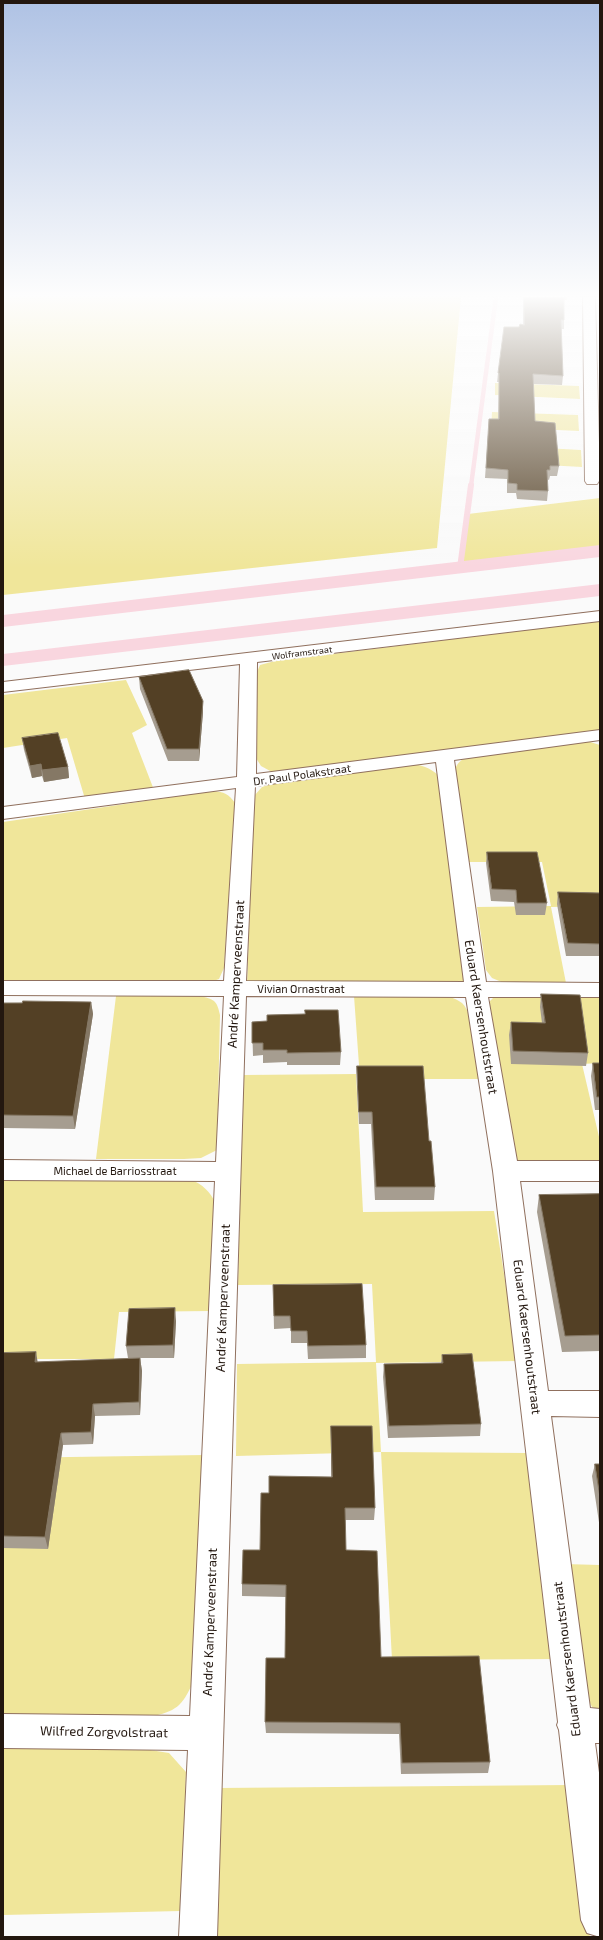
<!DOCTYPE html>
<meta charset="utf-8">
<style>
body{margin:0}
#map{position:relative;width:603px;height:1940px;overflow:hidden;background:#fafafa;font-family:"Exo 2",sans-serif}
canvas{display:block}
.frame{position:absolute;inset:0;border:4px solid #23170f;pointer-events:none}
</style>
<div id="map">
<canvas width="603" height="1940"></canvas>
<div class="frame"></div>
</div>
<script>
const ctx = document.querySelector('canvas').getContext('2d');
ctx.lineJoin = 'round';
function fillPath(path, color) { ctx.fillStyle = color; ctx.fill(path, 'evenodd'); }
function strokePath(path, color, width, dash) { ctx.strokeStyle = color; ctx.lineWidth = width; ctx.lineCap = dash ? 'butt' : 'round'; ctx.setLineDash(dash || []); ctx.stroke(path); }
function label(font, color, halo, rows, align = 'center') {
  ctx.font = font + ' "Exo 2",sans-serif'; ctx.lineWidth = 4; ctx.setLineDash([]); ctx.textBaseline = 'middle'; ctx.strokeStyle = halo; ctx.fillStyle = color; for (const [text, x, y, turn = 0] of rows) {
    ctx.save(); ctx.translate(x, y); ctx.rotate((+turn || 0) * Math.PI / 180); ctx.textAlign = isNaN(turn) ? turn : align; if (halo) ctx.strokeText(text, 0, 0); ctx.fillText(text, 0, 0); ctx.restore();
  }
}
fillPath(new Path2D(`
 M 3,297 L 461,297 L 437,548 L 3,595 Z
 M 495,383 L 579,386 L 580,399 L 495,395 Z
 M 492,412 L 578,415 L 579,431 L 491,427 Z
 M 492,445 L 581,450 L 582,467 L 491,462 Z
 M 600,498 L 600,551 L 460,568 L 468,514 Z
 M 600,621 L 600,731 L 272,772 L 261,766 L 256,758 L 257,672 L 260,665 L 275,661 Z
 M 126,680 L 147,725 L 132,733 L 154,790 L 85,799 L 67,738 L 3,748 L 3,695 Z
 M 587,741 L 600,745 L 600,906 L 551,907 L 566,983 L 504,983 L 492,978 L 486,970 L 477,907 L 551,906 L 542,862 L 466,862 L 454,775 C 455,766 458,762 466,757 Z
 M 413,764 C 425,766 433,769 442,779 L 465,980 L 456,985 L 247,985 L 254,796 L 262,787 L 277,782 Z
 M 213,791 C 224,792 229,794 235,803 L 224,968 L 219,979 L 205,984 L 3,983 L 3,822 Z
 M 600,994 L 600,1063 L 582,1064 L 600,1141 L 600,1165 L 526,1166 L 515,1161 L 487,1004 L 494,997 Z
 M 436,995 C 445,996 454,997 462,1003 C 476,1016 476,1060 479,1079 L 360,1079 L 354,996 Z
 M 116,996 L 199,996 C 214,999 217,1000 220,1015 L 217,1150 L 201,1158 L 184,1159 L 96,1159 Z
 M 356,1074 L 363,1212 L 494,1211 L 518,1361 L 376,1363 L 381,1452 L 528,1453 L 556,1659 L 392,1660 L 381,1452 L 236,1456 L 237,1364 L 376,1362 L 372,1284 L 238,1285 L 243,1075 Z
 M 3,1178 L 190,1179 C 203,1185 210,1191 216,1204 L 211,1311 L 119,1312 L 114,1359 L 3,1359 Z
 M 204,1455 L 193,1682 C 182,1707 176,1711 150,1717 L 3,1715 L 3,1458 Z
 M 564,1564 L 600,1565 L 600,1710 L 592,1707 L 580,1683 Z
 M 3,1748 L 144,1749 L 169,1753 L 186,1772 L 181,1911 L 3,1915 Z
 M 569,1785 L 590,1937 L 214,1937 L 218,1788 Z`), '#f0e69a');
strokePath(new Path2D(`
 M 471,486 L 496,297`), '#f9d6df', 4.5);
strokePath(new Path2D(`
 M 460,568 L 471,485`), '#f9d6df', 6);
fillPath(new Path2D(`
 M 600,545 L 600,557 L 3,627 L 3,615 Z
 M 600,584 L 600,596 L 3,666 L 3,654 Z`), '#f9d6df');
const minor = new Path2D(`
 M 583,297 L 595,297 L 599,443 L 600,443 L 599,481 L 597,484 L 587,484 L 585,481 Z
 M 600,611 L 600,621 L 257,662 L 256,774 L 600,730 L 600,740 L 454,760 L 486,982 L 600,983 L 600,997 L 488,997 L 517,1161 L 600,1161 L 600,1181 L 520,1181 L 548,1391 L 600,1391 L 600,1417 L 551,1416 L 590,1708 L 600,1709 L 600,1743 L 595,1743 L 600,1780 L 600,1937 L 587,1933 L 581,1920 L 559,1730 L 557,1725 L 558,1722 L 493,1171 L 466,997 L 246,996 L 217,1937 L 179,1937 L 188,1750 L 3,1748 L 3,1714 L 190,1716 L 215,1181 L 3,1180 L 3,1160 L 216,1162 L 224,996 L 3,995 L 3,981 L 224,981 L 236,788 L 3,819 L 3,807 L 237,777 L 240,664 L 3,692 L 3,682 ZM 436,762 L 464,982 L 246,981 L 255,786 Z`);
strokePath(minor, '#90705e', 2);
fillPath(minor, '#fff');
fillPath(new Path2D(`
 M 523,297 L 567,297 L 567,300 L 564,300 L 564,329 L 561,329 L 563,376 L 562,385 L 533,384 L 535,421 L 559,466 L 557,476 L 550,476 L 549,480 L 547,479 L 548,491 L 547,501 L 517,499 L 516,493 L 507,493 L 507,479 L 485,478 L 489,419 L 498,419 L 499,382 L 497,382 L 498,373 L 519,327 L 523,325 Z
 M 139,677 L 203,701 L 203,712 L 199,761 L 168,761 L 140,689 Z
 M 22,738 L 68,767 L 69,778 L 44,782 L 42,776 L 32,778 L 24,750 Z
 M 487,852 L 547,903 L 545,915 L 516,915 L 514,902 L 491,901 L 486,863 Z
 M 558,892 L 600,893 L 600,956 L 566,956 L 557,904 Z
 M 541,994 L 588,1053 L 586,1066 L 511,1064 L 509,1035 L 511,1022 L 542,1023 L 540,1007 Z
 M 91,1002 L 93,1014 L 75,1129 L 3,1128 L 3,1003 Z
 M 305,1010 L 341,1052 L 340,1065 L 287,1065 L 287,1062 L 263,1063 L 263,1055 L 253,1056 L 252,1022 L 267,1021 L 305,1014 Z
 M 593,1063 L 600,1063 L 600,1110 L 595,1110 L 591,1076 Z
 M 357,1066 L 429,1141 L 435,1187 L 434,1200 L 375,1200 L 371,1124 L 359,1124 L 357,1079 Z
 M 600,1194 L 600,1351 L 562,1352 L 537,1212 L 539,1195 Z
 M 273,1285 L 366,1345 L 366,1358 L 308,1359 L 307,1343 L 291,1343 L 291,1328 L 274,1329 Z
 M 176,1321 L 174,1358 L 128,1358 L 126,1346 Z
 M 3,1353 L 38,1362 L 140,1358 L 142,1371 L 140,1415 L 95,1416 L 93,1444 L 63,1445 L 48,1549 L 3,1548 Z
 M 442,1355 L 481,1424 L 480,1436 L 388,1438 L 383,1377 L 384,1364 L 441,1363 Z
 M 331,1426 L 375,1508 L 374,1520 L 345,1520 L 346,1550 L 381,1657 L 490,1762 L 488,1773 L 401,1774 L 399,1734 L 266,1733 L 265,1722 L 285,1658 L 286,1597 L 242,1596 L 242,1584 L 260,1550 L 269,1493 L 331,1477 Z
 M 595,1464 L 600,1464 L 600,1529 L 592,1476 Z`), '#a69d90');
fillPath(new Path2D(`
 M 203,701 L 203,712 L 199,761 L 199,749 Z
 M 41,764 L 42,776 L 32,778 L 30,766 Z
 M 68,767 L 69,778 L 44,782 L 42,770 Z
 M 91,1002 L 93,1014 L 75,1129 L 73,1116 Z
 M 175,1308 L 176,1321 L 174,1358 L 173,1345 Z
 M 36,1352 L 38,1364 L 35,1362 Z
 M 140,1358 L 142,1371 L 140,1415 L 139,1402 Z
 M 93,1404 L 95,1416 L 93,1444 L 91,1432 Z
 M 61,1433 L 63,1445 L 48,1549 L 45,1537 Z`), '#857865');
const building = new Path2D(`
 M 524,297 L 564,297 L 564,320 L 561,320 L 563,376 L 533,374 L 535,421 L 555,423 L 559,466 L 550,466 L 550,470 L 547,470 L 548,491 L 517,490 L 517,484 L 508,483 L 508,470 L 486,468 L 489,419 L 499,419 L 499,373 L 498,373 L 504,327 L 519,327 L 520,324 L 524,325 Z
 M 189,670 L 203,701 L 199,749 L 167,749 L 139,677 Z
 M 58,733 L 68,767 L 42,770 L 41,764 L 30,766 L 22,738 Z
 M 487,852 L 537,852 L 547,903 L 517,903 L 516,890 L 492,889 Z
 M 558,892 L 600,893 L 600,944 L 568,943 Z
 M 541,994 L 580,995 L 588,1053 L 513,1051 L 511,1022 L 545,1023 Z
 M 23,1001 L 91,1002 L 73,1116 L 3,1115 L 3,1003 L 22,1003 Z
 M 305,1010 L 338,1010 L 341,1052 L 287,1053 L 287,1050 L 263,1050 L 263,1043 L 252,1043 L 252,1022 L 267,1021 L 267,1015 L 305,1014 Z
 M 593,1063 L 600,1063 L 600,1097 L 597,1097 Z
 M 357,1066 L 423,1066 L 429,1141 L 431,1141 L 435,1187 L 376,1187 L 372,1112 L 359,1112 Z
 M 600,1194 L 600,1335 L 565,1336 L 539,1195 Z
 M 362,1284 L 366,1345 L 308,1346 L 307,1331 L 291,1331 L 290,1316 L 274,1316 L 273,1285 Z
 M 175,1308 L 173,1345 L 126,1346 L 129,1309 Z
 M 36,1352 L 35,1362 L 140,1358 L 139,1402 L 93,1404 L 91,1432 L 61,1433 L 45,1537 L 3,1536 L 3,1353 Z
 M 472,1354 L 481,1424 L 389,1426 L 384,1364 L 443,1363 L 442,1355 Z
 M 331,1426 L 372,1426 L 375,1508 L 345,1508 L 346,1550 L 377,1551 L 381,1657 L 479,1656 L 490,1762 L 402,1763 L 400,1723 L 265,1722 L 266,1658 L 285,1658 L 286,1585 L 242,1584 L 243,1550 L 260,1550 L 261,1493 L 269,1493 L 269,1476 L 332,1477 Z
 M 595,1464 L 600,1464 L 600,1497 Z`);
fillPath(building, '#534025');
strokePath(building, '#857865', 1);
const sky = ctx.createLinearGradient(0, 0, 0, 568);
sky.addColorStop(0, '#afc2e4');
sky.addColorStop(0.52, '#fdfdfd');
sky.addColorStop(1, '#fdfdfd00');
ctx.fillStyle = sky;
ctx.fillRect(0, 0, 603, 568);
label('9px', '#23170f', '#fff', [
 ["Wolframstraat",302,653,-7]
]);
label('11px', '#23170f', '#fff', [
 ["Dr. Paul Polakstraat",302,775,-8],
 ["Vivian Ornastraat",301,989],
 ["Michael de Barriosstraat",115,1171]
]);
label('13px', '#23170f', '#fff', [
 ["André Kamperveenstraat",236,974,-87],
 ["Eduard Kaersenhoutstraat",481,1017,81],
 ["André Kamperveenstraat",223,1298,-88],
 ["Eduard Kaersenhoutstraat",527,1337,83],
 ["André Kamperveenstraat",210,1622,-88],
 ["Eduard Kaersenhoutstraat",567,1659,-97],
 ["Wilfred Zorgvolstraat",104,1732,1]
]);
</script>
